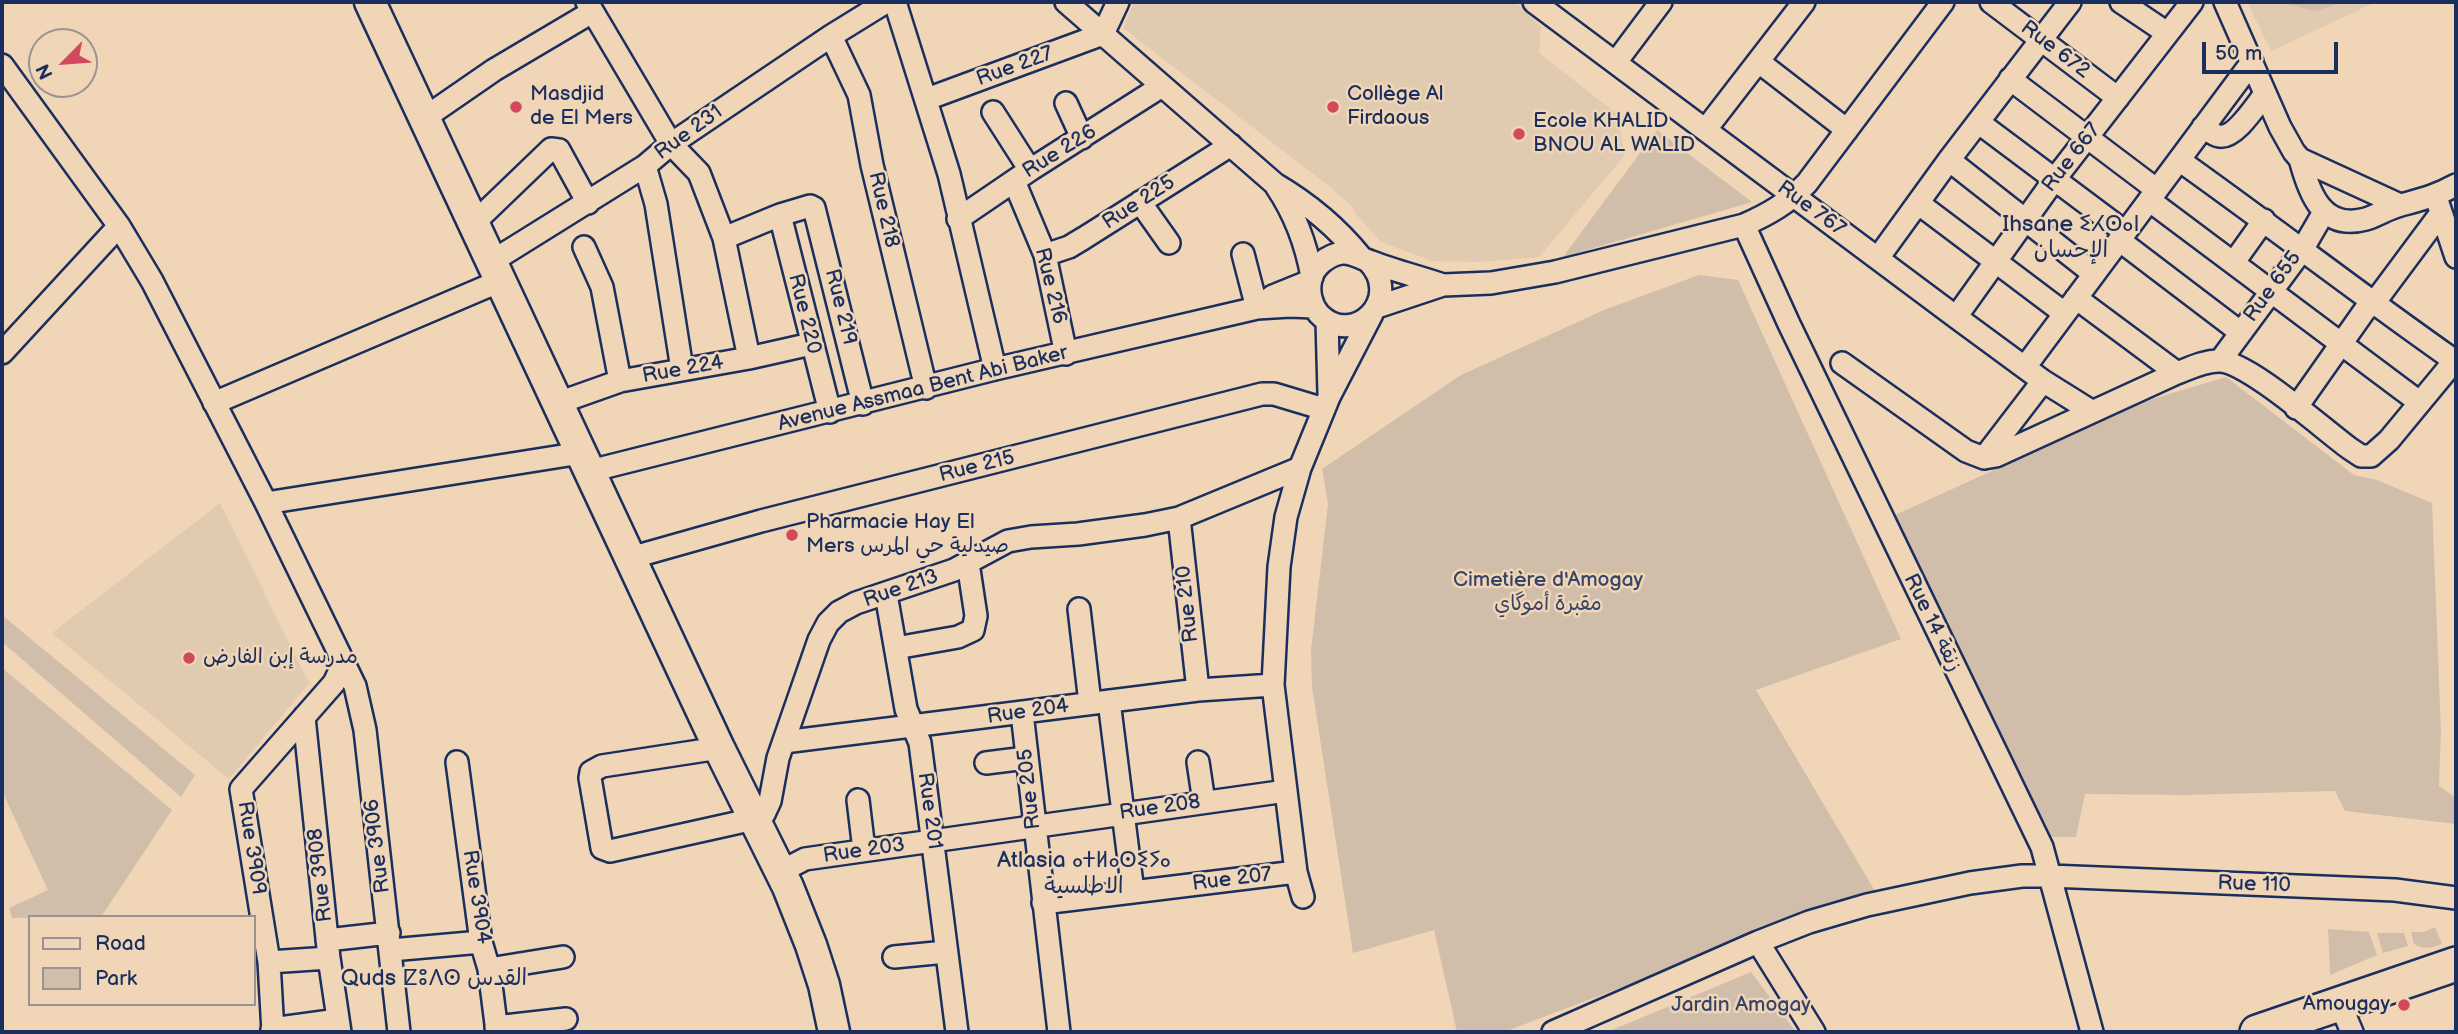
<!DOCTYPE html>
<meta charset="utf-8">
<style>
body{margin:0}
#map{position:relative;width:2458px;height:1034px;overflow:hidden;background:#f0d6b7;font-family:"Balsamiq Sans",sans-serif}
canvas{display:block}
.frame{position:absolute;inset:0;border:4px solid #1b2f5e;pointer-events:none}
.legend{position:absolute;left:28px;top:915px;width:228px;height:91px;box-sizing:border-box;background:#f0d6b7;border:2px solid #9b9393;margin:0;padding:9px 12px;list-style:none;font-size:21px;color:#1b2f5e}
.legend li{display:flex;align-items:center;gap:14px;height:35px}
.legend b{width:35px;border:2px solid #9b9393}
.north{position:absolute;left:28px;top:28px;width:70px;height:70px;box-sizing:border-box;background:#f0d6b7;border:2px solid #9b9393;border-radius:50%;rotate:245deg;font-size:19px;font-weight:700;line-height:28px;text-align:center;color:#1b2f5e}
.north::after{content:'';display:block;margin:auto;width:24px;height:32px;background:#d1495b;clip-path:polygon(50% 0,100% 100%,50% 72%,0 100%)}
.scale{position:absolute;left:2202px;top:42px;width:136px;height:32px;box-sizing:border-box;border:4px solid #1b2f5e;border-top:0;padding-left:9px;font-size:21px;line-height:24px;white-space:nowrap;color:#1b2f5e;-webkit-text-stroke:5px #f0d6b7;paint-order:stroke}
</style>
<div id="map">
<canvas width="2458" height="1034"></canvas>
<div class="frame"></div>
<ul class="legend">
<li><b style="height:9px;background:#f0d6b7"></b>Road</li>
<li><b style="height:19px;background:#d1beaa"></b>Park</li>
</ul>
<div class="north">N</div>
<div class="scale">50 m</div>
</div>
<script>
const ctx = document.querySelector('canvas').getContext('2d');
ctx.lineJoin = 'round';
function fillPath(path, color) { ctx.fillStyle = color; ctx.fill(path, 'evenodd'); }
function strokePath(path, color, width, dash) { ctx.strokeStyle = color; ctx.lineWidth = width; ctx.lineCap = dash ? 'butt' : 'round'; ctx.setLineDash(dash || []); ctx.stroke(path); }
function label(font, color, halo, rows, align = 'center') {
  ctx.font = font + ' "Balsamiq Sans","Playpen Sans Arabic","Noto Sans Tifinagh",sans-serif'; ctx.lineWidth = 5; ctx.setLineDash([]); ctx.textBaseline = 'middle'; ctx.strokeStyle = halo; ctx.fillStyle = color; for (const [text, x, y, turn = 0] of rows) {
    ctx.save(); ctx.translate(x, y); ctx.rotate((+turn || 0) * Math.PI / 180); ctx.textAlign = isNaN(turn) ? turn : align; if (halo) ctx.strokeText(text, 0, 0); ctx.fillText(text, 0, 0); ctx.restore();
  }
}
fillPath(new Path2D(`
 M 1134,2 L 1511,2 L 1520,6 L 1541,27 L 1539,53 L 1617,114 L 1625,155 L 1539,257 L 1480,262 L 1432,261 L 1381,242 L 1355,213 L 1352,206 L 1329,186 L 1123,28 Z
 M 2247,2 L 2376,2 L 2271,51 Z
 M 220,503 L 309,683 L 229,779 L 52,633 Z`), '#e0cab0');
fillPath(new Path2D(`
 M 2278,2 L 2343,2 L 2316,11 Z
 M 1657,130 L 1752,202 L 1563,257 Z
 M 1699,275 L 1738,280 L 1901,639 L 1756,690 L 1875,891 L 1504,1032 L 1457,1032 L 1434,930 L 1353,953 L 1312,687 L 1311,650 L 1328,504 L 1322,469 L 1461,375 L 1604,310 Z
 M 2226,377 L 2354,475 L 2377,480 L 2432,503 L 2441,731 L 2439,786 L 2456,798 L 2456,824 L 2345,811 L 2335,791 L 2184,795 L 2085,794 L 2076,837 L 2048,837 L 1895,515 L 2146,401 Z
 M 2,615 L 195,775 L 181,797 L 2,642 Z
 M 2,668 L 172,810 L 101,917 L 12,918 L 9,908 L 48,890 L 2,791 Z
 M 2435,927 L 2442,944 C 2432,948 2423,950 2414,944 L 2411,932 L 2424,932 Z
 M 2328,929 L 2369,932 L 2377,955 L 2330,975 Z
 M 2377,933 L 2404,933 L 2408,946 L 2383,953 Z
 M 1751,972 L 1796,1032 L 1607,1032 Z`), '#d1beaa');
const street = new Path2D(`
 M 587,2 L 671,144 L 699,173 L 724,238 L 749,358
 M 895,2 L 949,174 L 995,369
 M 1066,2 L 1275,184 C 1309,204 1336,226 1361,257
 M 1534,2 L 1956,317 L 2043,381 L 2091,411
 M 1991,2 L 2118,98
 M 2121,2 L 2167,33
 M 2225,2 L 2280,127 L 2294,152 L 2300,159 L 2400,205
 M 831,36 L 859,95 L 872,165 L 926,388
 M 1616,62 L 1661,2
 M 1759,62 L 1847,130
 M 2,65 L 119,226 L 2,353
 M 2010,79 L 2157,190
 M 927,99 L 1103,34 L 1118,2
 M 1066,103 L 1082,138
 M 993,112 L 1030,170
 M 423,119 L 494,70 L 592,12
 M 1978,122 L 2125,232
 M 2203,127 C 2208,130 2213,135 2219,136 C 2235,139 2256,105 2265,94
 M 1706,129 L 1804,2
 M 2300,159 C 2309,193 2322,231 2366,219 C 2378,215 2389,208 2401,205 C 2423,199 2436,196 2456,185
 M 1949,160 L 2094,274
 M 2179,160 C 2272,226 2362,296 2455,361
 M 645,166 L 656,204 L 682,369
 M 1014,181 L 1045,255 L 1066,354
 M 1276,186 C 1295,214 1306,243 1312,277
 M 2149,200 L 2419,402
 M 1140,202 L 1169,243
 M 1918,203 L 2064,313
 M 2438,203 L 2456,257
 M 780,215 L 830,412
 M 958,219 L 1030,170 L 1162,86
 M 473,224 L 551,149 L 559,150 L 588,203
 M 1744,225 L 1789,324 L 2042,847 L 2092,1032
 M 119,226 L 152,281 L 266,503 L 340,655 L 355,686 L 365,730 L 399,1032
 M 724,238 L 780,215 L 810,206 L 814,208 L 863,404
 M 2119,240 L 2240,332
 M 584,247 L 602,287 L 620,381
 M 1243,254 L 1257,308
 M 1045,255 L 1069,247 L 1084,238 L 1231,145
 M 1878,258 L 1949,160 L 2070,2
 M 1368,261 C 1405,299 1353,349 1319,314 C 1311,305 1308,291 1311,279 C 1314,266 1328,255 1342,253 C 1353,252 1361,259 1372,262 C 1395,271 1420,277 1443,285
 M 491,262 L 645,166 L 671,144 L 831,36 L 886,2
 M 2234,262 L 2264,220
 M 2076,298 L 2177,373
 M 1261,305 L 1273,296 L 1310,281
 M 1377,307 L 1443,285 L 1491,283 L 1555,272 L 1744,225 C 1769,214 1788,203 1807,183 L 1943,2
 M 1956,317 L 2054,180 L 2192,2
 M 1327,321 L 1329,394
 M 2220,361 L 2302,250 L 2324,212
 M 1842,363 L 1966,451 L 1984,458 L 1996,456 L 2177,373 C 2190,368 2204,361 2219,361 C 2247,361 2323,429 2349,448 L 2361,456 L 2371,456 L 2389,440 L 2456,359
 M 2025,367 L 2252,62
 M 214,403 L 500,281
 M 558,403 L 620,381 L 749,358 L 811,344
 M 2296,408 L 2365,310 L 2377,299 L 2441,213
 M 1984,458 L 2043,381
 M 590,471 L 995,369 L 1257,308 L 1290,306 L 1314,307
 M 266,503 L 581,453
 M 1179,518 L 1198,690
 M 630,558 L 761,521 L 1262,394 L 1274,394 L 1324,409
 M 886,594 L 906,709 L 920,743 L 957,1032
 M 1079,609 L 1090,703
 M 896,648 L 958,637 L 973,630 L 976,616 L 968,563
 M 1109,701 L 1133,892
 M 1022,713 L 1059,1032
 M 304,717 L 329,958 L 340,1032
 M 784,742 L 1198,690 L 1273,685
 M 719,748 L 602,766 L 591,772 L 590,778 L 602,848 L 610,851 L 754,819 L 764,814 L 770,801 L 778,758 L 819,640 L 828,623 L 839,612 L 856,603 L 954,570 L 1008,541 L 1031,537 L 1078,534 L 1145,525 L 1179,518 L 1300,468
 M 457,762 L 481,942 L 489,969 L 497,1032
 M 1198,762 L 1204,802
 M 986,763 L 1026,758
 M 858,800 L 864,850
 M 780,872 L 805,859 L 1286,791
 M 1303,897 L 1296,872 L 1273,685 L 1279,567 L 1286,517 L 1300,468 L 1329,397 L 1372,314
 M 1043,903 L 1296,872
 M 327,940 L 389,933
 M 1758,942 L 1814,1032
 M 391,950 L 481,942
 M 894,957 L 946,952
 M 269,962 L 329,958
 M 489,969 L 563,957
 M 2340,1004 L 2352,1032
 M 496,1027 L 566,1019
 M 272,1029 L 338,1020
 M 273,1032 L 269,962 L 241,789 L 334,683 L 343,664
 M 1553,1032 L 1758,942 L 1809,922 L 1867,905 L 1970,883 L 2022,876 L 2050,876 L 2347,888 L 2395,890 L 2456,898`);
const secondary = new Path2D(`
 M 370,2 L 719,748 L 788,887 L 811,945 L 824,985 L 834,1032`);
const primary = new Path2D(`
 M 2257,1032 L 2456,964`);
strokePath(street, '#1b2f5e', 26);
strokePath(secondary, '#1b2f5e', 35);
strokePath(primary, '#1b2f5e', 38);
strokePath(street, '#f0d6b7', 21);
strokePath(secondary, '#f0d6b7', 30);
strokePath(primary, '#f0d6b7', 33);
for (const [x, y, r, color] of [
 [516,107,7,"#d1495b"],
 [1333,107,7,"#d1495b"],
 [1519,134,7,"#d1495b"],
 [792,535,7,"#d1495b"],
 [189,658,7,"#d1495b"],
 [2404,1005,7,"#d1495b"]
]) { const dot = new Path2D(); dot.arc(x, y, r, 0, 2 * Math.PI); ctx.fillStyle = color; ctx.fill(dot); strokePath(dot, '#f0d6b7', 2.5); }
label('21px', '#1b2f5e', '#f0d6b7', [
 ["Rue 672",2055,50,37],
 ["Rue 227",1015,67,-20],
 ["Rue 231",689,133,-36],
 ["Rue 226",1060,152,-32],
 ["Rue 667",2072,158,-52],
 ["Rue 225",1139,203,-33],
 ["Rue 767",1811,209,36],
 ["Rue 218",883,210,77],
 ["Rue 216",1050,286,76],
 ["Rue 655",2273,287,-54],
 ["Rue 219",840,307,76],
 ["Rue 220",804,314,76],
 ["Rue 224",683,370,-10],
 ["Avenue Assmaa Bent Abi Baker",923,389,-14],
 ["Rue 215",977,467,-14],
 ["Rue 213",901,589,-19],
 ["Rue 210",1188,604,-96],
 ["Rue 14 زنقة",1932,623,64],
 ["Rue 204",1028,712,-8],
 ["Rue 205",1030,789,-96],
 ["Rue 208",1160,808,-8],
 ["Rue 201",929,811,82],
 ["Rue 3906",378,846,-97],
 ["Rue 3909",251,848,81],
 ["Rue 203",864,851,-8],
 ["Rue 3908",321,875,-96],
 ["Rue 207",1232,880,-7],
 ["Rue 110",2254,885,2],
 ["Rue 3904",476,897,81]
]);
label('21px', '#1b2f5e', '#f0d6b7', [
 ["Masdjid",530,95],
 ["de El Mers",530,119],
 ["Collège Al",1347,95],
 ["Firdaous",1347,119],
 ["Ecole KHALID",1533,122],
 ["BNOU AL WALID",1533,146],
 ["Pharmacie Hay El",806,523],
 ["Mers صيدلية حي المرس",806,547],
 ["مدرسة إبن الفارض",203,658],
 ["Amougay",2390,1005,"right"]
], 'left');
label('21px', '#364469', '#f0d6b7', [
 ["Cimetière d'Amogay",1548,581],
 ["مقبرة أموگاي",1548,605],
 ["Jardin Amogay",1741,1006]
]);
label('23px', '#1b2f5e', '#f0d6b7', [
 ["Ihsane ⵉⵃⵙⴰⵏ",2071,225],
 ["الإحسان",2071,251],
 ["Atlasia ⴰⵜⵍⴰⵙⵉⵢⴰ",1084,861],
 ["الاطلسية",1084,887],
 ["Quds ⵇⵓⴷⵙ القدس",434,979]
]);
</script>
